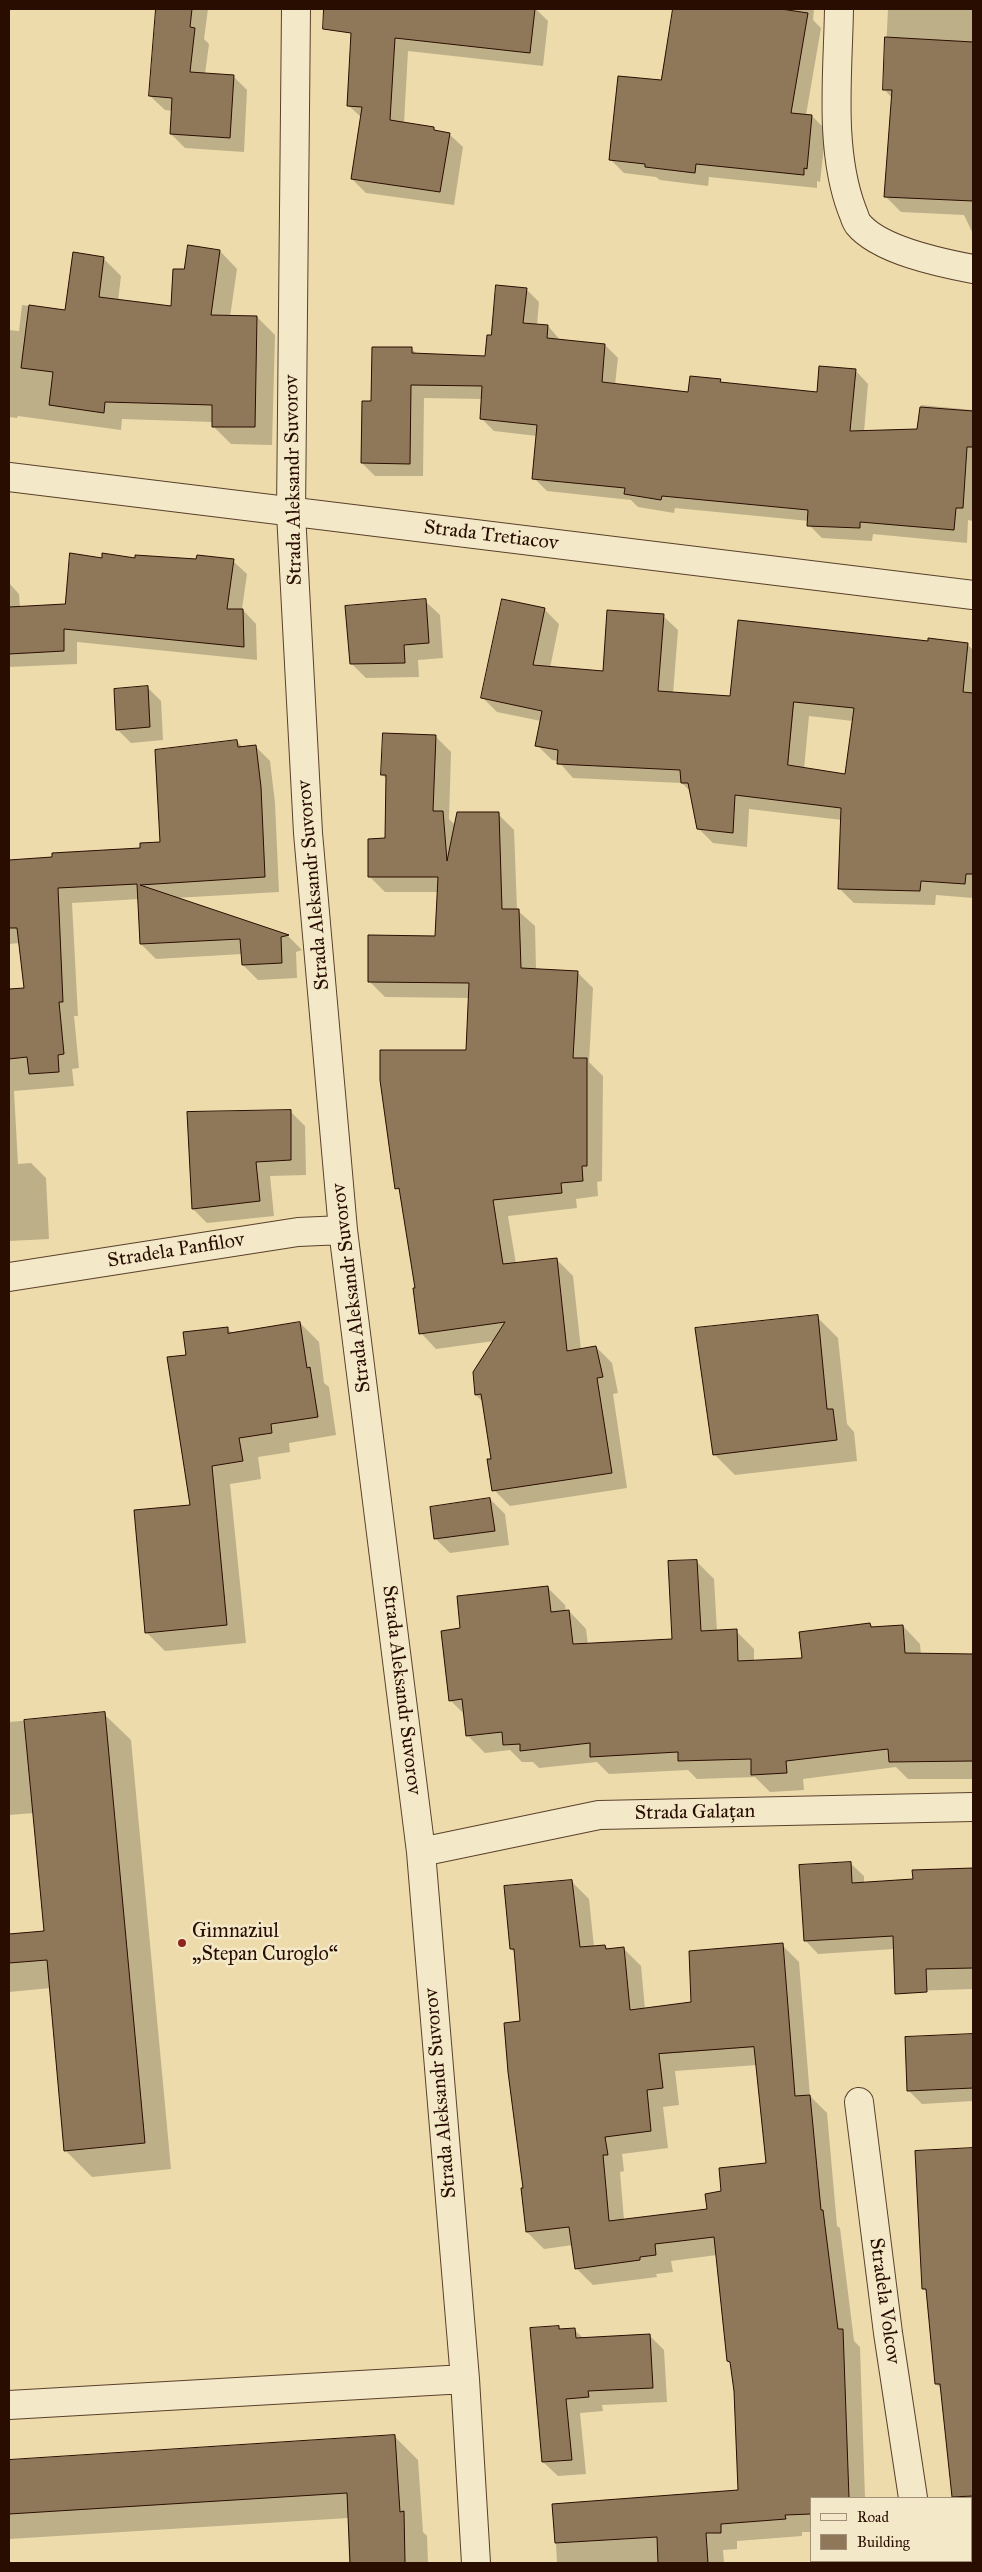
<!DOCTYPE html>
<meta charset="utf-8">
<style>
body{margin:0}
#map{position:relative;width:982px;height:2572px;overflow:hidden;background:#eddbab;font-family:"IM FELL Great Primer",serif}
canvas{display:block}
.frame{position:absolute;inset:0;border:10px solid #290d00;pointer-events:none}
.legend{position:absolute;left:810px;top:2497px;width:162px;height:65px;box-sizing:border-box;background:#f3e8c8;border:1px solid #a29078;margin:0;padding:6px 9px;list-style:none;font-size:15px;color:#290d00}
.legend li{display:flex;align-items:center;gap:10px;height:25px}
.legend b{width:25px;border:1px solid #a29078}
</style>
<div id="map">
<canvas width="982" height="2572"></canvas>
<div class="frame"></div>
<ul class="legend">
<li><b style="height:6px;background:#f3e8c8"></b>Road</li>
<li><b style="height:14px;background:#8f7859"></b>Building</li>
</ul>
</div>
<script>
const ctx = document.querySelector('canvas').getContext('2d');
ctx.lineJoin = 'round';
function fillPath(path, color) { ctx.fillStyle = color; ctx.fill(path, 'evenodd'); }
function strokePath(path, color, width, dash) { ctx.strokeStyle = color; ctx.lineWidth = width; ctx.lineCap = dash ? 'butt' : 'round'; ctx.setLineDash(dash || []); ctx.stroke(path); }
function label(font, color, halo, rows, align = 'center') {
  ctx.font = font + ' "IM FELL Great Primer",serif'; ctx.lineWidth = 5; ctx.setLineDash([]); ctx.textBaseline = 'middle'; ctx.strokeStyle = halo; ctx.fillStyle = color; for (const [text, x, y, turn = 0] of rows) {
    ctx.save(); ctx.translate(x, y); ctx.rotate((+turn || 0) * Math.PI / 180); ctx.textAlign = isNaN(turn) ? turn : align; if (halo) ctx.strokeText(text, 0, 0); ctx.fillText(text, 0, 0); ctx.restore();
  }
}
fillPath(new Path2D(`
 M 158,9 L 208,9 L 204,39 L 209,44 L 205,74 L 233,76 L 247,90 L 244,152 L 185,148 L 171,134 L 173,111 L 165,110 L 150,96 Z
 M 352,9 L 536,9 L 548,21 L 543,66 L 408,51 L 404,123 L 433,128 L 437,132 L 449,134 L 463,147 L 454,205 L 366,193 L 352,179 L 362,118 L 349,106 Z
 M 674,9 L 814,9 L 813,20 L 821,28 L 806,115 L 812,116 L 826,130 L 820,182 L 817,181 L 817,188 L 709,177 L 708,186 L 660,180 L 656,177 L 624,173 L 610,159 L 662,81 Z
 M 888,9 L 973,9 L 973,234 L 964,215 L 901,212 L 885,196 L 892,98 L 884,89 Z
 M 220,251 L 237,269 L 230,317 L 257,317 L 275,335 L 272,445 L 231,444 L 213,426 L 213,422 L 122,419 L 121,430 L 18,416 L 17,418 L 9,417 L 9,330 L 19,331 L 22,305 L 66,311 L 103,258 L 121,276 L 118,301 L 172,307 L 185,270 Z
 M 526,289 L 539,302 L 537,325 L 548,326 L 561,341 L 605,345 L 618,358 L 615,385 L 689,394 L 720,381 L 723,384 L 818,394 L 855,370 L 868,384 L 864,432 L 918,431 L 921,405 L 973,410 L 973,521 L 968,520 L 967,543 L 873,534 L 872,541 L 822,538 L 809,525 L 809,521 L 675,508 L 674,513 L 638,507 L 631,500 L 547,491 L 534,478 L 537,436 L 494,431 L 481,418 L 482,399 L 424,398 L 423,476 L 375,476 L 362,463 L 373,402 L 411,348 L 417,354 L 486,357 L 492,336 Z
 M 103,560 L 233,561 L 247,574 L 242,609 L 256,624 L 257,660 L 77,642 L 77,664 L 9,667 L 9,583 L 19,594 L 20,607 L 66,605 Z
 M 425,601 L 440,615 L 443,658 L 418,660 L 419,677 L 366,678 L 351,663 Z
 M 544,609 L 559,624 L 550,668 L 604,672 L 663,616 L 678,630 L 673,694 L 731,697 L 929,642 L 967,644 L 973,650 L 973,898 L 936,895 L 935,905 L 854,903 L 839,888 L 842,820 L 749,809 L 747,847 L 713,843 L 698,828 L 691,792 L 682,783 L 573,778 L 558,761 L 552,760 L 537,745 L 541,721 L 497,712 L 483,698 ZM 809,716 L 853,721 L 846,775 L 804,769 Z
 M 148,688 L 161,701 L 163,740 L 131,743 L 117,729 Z
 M 435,736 L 451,752 L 449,819 L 456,826 L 498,814 L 514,830 L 517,910 L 535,926 L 536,970 L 577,972 L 593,988 L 589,1062 L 603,1076 L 602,1181 L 597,1182 L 598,1196 L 576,1199 L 577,1208 L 508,1216 L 516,1264 L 557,1260 L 573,1276 L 581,1350 L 596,1347 L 612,1363 L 618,1393 L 613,1394 L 627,1488 L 510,1506 L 494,1490 L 493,1460 L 483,1402 L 476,1395 L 494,1341 L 436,1349 L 421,1333 L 416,1289 L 401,1192 L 396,1188 L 467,1052 L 470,998 L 385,997 L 369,981 L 436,937 L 438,892 L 385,892 L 369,876 L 386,839 L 388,780 L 382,775 Z
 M 237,741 L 243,748 L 255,746 L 270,761 L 275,803 L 279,892 L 175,898 L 288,936 L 302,950 L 296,952 L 297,978 L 258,980 L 243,965 L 242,954 L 156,959 L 141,944 L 139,899 L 72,903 L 78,1016 L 74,1016 L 79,1068 L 72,1069 L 74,1086 L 14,1091 L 18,1164 L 31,1163 L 46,1178 L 49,1239 L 9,1241 L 9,991 L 26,989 L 20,943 L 9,944 L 9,861 L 142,849 L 161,844 Z
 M 290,1111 L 305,1126 L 306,1175 L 270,1176 L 274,1216 L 207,1223 L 193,1209 Z
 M 817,1317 L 838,1338 L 847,1424 L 854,1432 L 857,1461 L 735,1475 L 714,1454 Z
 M 300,1323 L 319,1342 L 324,1383 L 329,1387 L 336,1435 L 289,1443 L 290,1452 L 258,1457 L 261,1479 L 230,1484 L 246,1643 L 165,1651 L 147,1633 L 191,1506 L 187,1356 L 227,1328 L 232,1333 Z
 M 490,1499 L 505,1514 L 509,1545 L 450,1553 L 435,1538 Z
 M 697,1562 L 714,1579 L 717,1632 L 736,1631 L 754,1649 L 754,1661 L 804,1659 L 870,1624 L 874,1628 L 903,1626 L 920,1644 L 921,1655 L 973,1655 L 973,1779 L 908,1779 L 896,1767 L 803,1779 L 804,1790 L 770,1792 L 755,1777 L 697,1779 L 688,1770 L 609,1774 L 597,1762 L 539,1768 L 533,1762 L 522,1762 L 510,1750 L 485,1753 L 467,1735 L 464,1714 L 450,1700 L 462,1629 L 547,1587 L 565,1605 L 566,1611 L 569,1611 L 586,1629 L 588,1645 L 673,1640 Z
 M 104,1714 L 131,1740 L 171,2169 L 92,2177 L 66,2151 L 51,1988 L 9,1992 L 9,1935 L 46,1932 L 34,1813 L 9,1815 L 9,1722 Z
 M 850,1863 L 864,1876 L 864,1884 L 914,1881 L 954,1870 L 954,1868 L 973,1868 L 973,1989 L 909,1991 L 894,1949 L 818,1954 L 805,1940 Z
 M 572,1882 L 589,1899 L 594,1947 L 605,1946 L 609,1950 L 624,1949 L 641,1966 L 645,2009 L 692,2003 L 782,1945 L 799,1962 L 810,2096 L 827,2113 L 837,2226 L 840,2228 L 854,2341 L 860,2347 L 865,2498 L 811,2498 L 811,2532 L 802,2532 L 802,2536 L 737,2541 L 737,2549 L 723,2550 L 724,2563 L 557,2563 L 554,2505 L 739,2491 L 735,2391 L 732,2364 L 728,2360 L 717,2255 L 671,2261 L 673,2272 L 656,2274 L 657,2277 L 593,2285 L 576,2268 L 573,2245 L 544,2249 L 527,2232 L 522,2022 L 515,1953 L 511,1949 ZM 757,2065 L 768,2164 L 723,2193 L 708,2210 L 624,2220 L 620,2172 L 624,2171 L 622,2154 L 668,2148 L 663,2107 L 679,2105 L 675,2071 Z
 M 973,2036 L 973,2101 L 922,2104 L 909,2091 L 906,2038 Z
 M 973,2150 L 973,2563 L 962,2563 L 962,2561 L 971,2561 L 971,2498 L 955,2498 L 942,2389 L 936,2384 L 927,2292 L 923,2288 L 916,2152 Z
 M 558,2327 L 561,2330 L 574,2329 L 584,2339 L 649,2335 L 664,2350 L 667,2402 L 602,2405 L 603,2411 L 580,2413 L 586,2474 L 558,2476 L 543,2462 Z
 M 394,2436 L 418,2460 L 423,2532 L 427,2536 L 428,2563 L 349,2563 L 348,2518 L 9,2539 L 9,2461 Z`), '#0003');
const building = new Path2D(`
 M 156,9 L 192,9 L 190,27 L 195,28 L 190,72 L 234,75 L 230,138 L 170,134 L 172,98 L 149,96 Z
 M 324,9 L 535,9 L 530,53 L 395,38 L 390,120 L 434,127 L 434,130 L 450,133 L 440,192 L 351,179 L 362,107 L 347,106 L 351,33 L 323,29 Z
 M 673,9 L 781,9 L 808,13 L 791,113 L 812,115 L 807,169 L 804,168 L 804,175 L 696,164 L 695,173 L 645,167 L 645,164 L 609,160 L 618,76 L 661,80 Z
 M 885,37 L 973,42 L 973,201 L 884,197 L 892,90 L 883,90 Z
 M 188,245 L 220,250 L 211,315 L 257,316 L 255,427 L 212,427 L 212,405 L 105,402 L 104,413 L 49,405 L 53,372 L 21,368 L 29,305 L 65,310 L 73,252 L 104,257 L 99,297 L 171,306 L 173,269 L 184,269 Z
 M 496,285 L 527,288 L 523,323 L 548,325 L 547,338 L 605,344 L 602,382 L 688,392 L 690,376 L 721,379 L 720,382 L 817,392 L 819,366 L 856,369 L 850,431 L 917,429 L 920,407 L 973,411 L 973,447 L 967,447 L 963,508 L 956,508 L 954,530 L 860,522 L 860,528 L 807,526 L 808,510 L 662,496 L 661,500 L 624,494 L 625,488 L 532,479 L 537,425 L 480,419 L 482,386 L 411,385 L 410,464 L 361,463 L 362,401 L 371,401 L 372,347 L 412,347 L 412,353 L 485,356 L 487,335 L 491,335 Z
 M 70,553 L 102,558 L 102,553 L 135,558 L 135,555 L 196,559 L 197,555 L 234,559 L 227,609 L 243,609 L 244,647 L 64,629 L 64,651 L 9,654 L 9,607 L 65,604 Z
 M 426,599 L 429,643 L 404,645 L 405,663 L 350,664 L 345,606 Z
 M 502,599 L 545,608 L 533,665 L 603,671 L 607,610 L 664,614 L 658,691 L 730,696 L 738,620 L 928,641 L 928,638 L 968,643 L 963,692 L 973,693 L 973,874 L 966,874 L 965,884 L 921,881 L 920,891 L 838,889 L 841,808 L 735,795 L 733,833 L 697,829 L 688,783 L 681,783 L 680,770 L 557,764 L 558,750 L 535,746 L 542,711 L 481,698 ZM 794,702 L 854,708 L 845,774 L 788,765 Z
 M 148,686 L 150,727 L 116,730 L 114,689 Z
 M 383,733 L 436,735 L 433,811 L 443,811 L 447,861 L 457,812 L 499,812 L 502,909 L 519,909 L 521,968 L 578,971 L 573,1058 L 587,1058 L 587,1166 L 582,1166 L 583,1181 L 561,1183 L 562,1193 L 493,1200 L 503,1264 L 557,1258 L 567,1351 L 596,1346 L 603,1377 L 597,1378 L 612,1473 L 492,1491 L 487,1459 L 491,1459 L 481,1394 L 475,1395 L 473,1372 L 505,1322 L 419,1334 L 413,1288 L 415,1288 L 399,1188 L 395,1189 L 380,1080 L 380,1050 L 466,1050 L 469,983 L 368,982 L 368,935 L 435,936 L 438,877 L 368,877 L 368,839 L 385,838 L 386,775 L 381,775 Z
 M 237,740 L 238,747 L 256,745 L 261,787 L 265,877 L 140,885 L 289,935 L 281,937 L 282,963 L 242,965 L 240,939 L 140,944 L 137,884 L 58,888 L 63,1002 L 59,1002 L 64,1054 L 58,1055 L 59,1072 L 29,1074 L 27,1057 L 9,1059 L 9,989 L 24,988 L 17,928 L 9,928 L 9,860 L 52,857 L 52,853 L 140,848 L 140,843 L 160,842 L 155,750 Z
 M 291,1110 L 291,1160 L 256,1162 L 260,1201 L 192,1209 L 187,1112 Z
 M 818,1315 L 827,1409 L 833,1409 L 837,1440 L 713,1455 L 695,1328 Z
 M 300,1322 L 307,1368 L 310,1367 L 318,1417 L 271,1424 L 272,1433 L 239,1438 L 243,1461 L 212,1466 L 227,1625 L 145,1633 L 134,1510 L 190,1505 L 167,1357 L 186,1355 L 183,1332 L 228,1327 L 228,1333 Z
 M 490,1498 L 495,1531 L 434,1539 L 430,1507 Z
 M 697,1560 L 701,1631 L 737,1629 L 738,1661 L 802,1658 L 799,1632 L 870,1623 L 871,1627 L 903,1625 L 905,1653 L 973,1654 L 973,1761 L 889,1762 L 888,1749 L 786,1761 L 787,1773 L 751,1775 L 751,1759 L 678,1761 L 678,1752 L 590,1757 L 590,1743 L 520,1751 L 520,1744 L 503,1745 L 502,1732 L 466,1736 L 462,1699 L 449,1701 L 441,1631 L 460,1628 L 457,1596 L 548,1586 L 551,1612 L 569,1610 L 573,1644 L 672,1639 L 668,1561 Z
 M 105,1712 L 145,2143 L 64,2151 L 47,1960 L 9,1963 L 9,1934 L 44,1931 L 24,1720 Z
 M 851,1862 L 852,1883 L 913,1879 L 912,1870 L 973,1868 L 973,1968 L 926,1969 L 927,1992 L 895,1994 L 893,1936 L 804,1941 L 799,1865 Z
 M 572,1880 L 580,1947 L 605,1945 L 606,1949 L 624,1947 L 630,2010 L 691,2002 L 689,1951 L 783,1943 L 795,2096 L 810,2095 L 821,2210 L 823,2210 L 838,2329 L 843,2329 L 849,2498 L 811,2498 L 811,2514 L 785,2515 L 786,2519 L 721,2524 L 721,2533 L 706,2533 L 708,2563 L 658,2563 L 657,2537 L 555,2543 L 552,2504 L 738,2490 L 734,2391 L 730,2362 L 727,2361 L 714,2237 L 655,2244 L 656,2255 L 640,2257 L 640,2260 L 575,2269 L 569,2227 L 526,2232 L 521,2188 L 523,2188 L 508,2072 L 504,2023 L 520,2021 L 514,1949 L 510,1949 L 504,1886 ZM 754,2047 L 766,2163 L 719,2168 L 721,2191 L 705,2194 L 707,2209 L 609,2221 L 603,2155 L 608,2155 L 605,2137 L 651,2131 L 647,2090 L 663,2088 L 659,2054 Z
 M 973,2034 L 973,2088 L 907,2091 L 905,2037 Z
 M 973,2148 L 973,2496 L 952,2497 L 940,2384 L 935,2384 L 926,2289 L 922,2289 L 915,2151 Z
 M 559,2326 L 559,2329 L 575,2328 L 576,2338 L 650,2334 L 653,2388 L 588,2391 L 589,2397 L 566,2399 L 572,2460 L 542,2462 L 530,2328 Z
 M 395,2435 L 400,2512 L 404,2511 L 405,2563 L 350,2563 L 347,2493 L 9,2514 L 9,2460 Z`);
fillPath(building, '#8f7859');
strokePath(building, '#290d00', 1);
const minor = new Path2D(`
 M 296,9 L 291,513 L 308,833 L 343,1230 L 421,1852 L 465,2379 L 476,2563
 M 839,9 C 838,73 829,149 852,210 C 854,214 855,220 858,224 C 879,250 941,263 973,269
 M 9,1277 L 298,1232 L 343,1230
 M 421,1852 L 599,1815 L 973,1807
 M 859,2102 L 888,2333 L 913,2498
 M 9,2405 L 465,2379
 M 923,2561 L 923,2563`);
const tertiary = new Path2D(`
 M 9,477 L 973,595`);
strokePath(minor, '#5a402b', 30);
strokePath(tertiary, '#5a402b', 30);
strokePath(minor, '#f3e8c8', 28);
strokePath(tertiary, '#f3e8c8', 28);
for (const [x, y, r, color] of [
 [182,1943,5,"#8f2418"]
]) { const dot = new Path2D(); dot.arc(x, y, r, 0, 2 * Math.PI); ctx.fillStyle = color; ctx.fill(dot); strokePath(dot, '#f3e8c8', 2); }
label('20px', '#290d00', '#f3e8c8', [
 ["Strada Aleksandr Suvorov",294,480,-91],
 ["Strada Tretiacov",491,536,7],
 ["Strada Aleksandr Suvorov",314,885,-95],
 ["Stradela Panfilov",176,1251,-9],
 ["Strada Aleksandr Suvorov",352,1288,-97],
 ["Strada Aleksandr Suvorov",401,1690,83],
 ["Strada Galațan",695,1813,-1],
 ["Strada Aleksandr Suvorov",441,2093,-95],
 ["Stradela Volcov",884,2301,82]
]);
label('20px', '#290d00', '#f3e8c8', [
 ["Gimnaziul",192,1932],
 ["„Stepan Curoglo“",192,1955]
], 'left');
</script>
